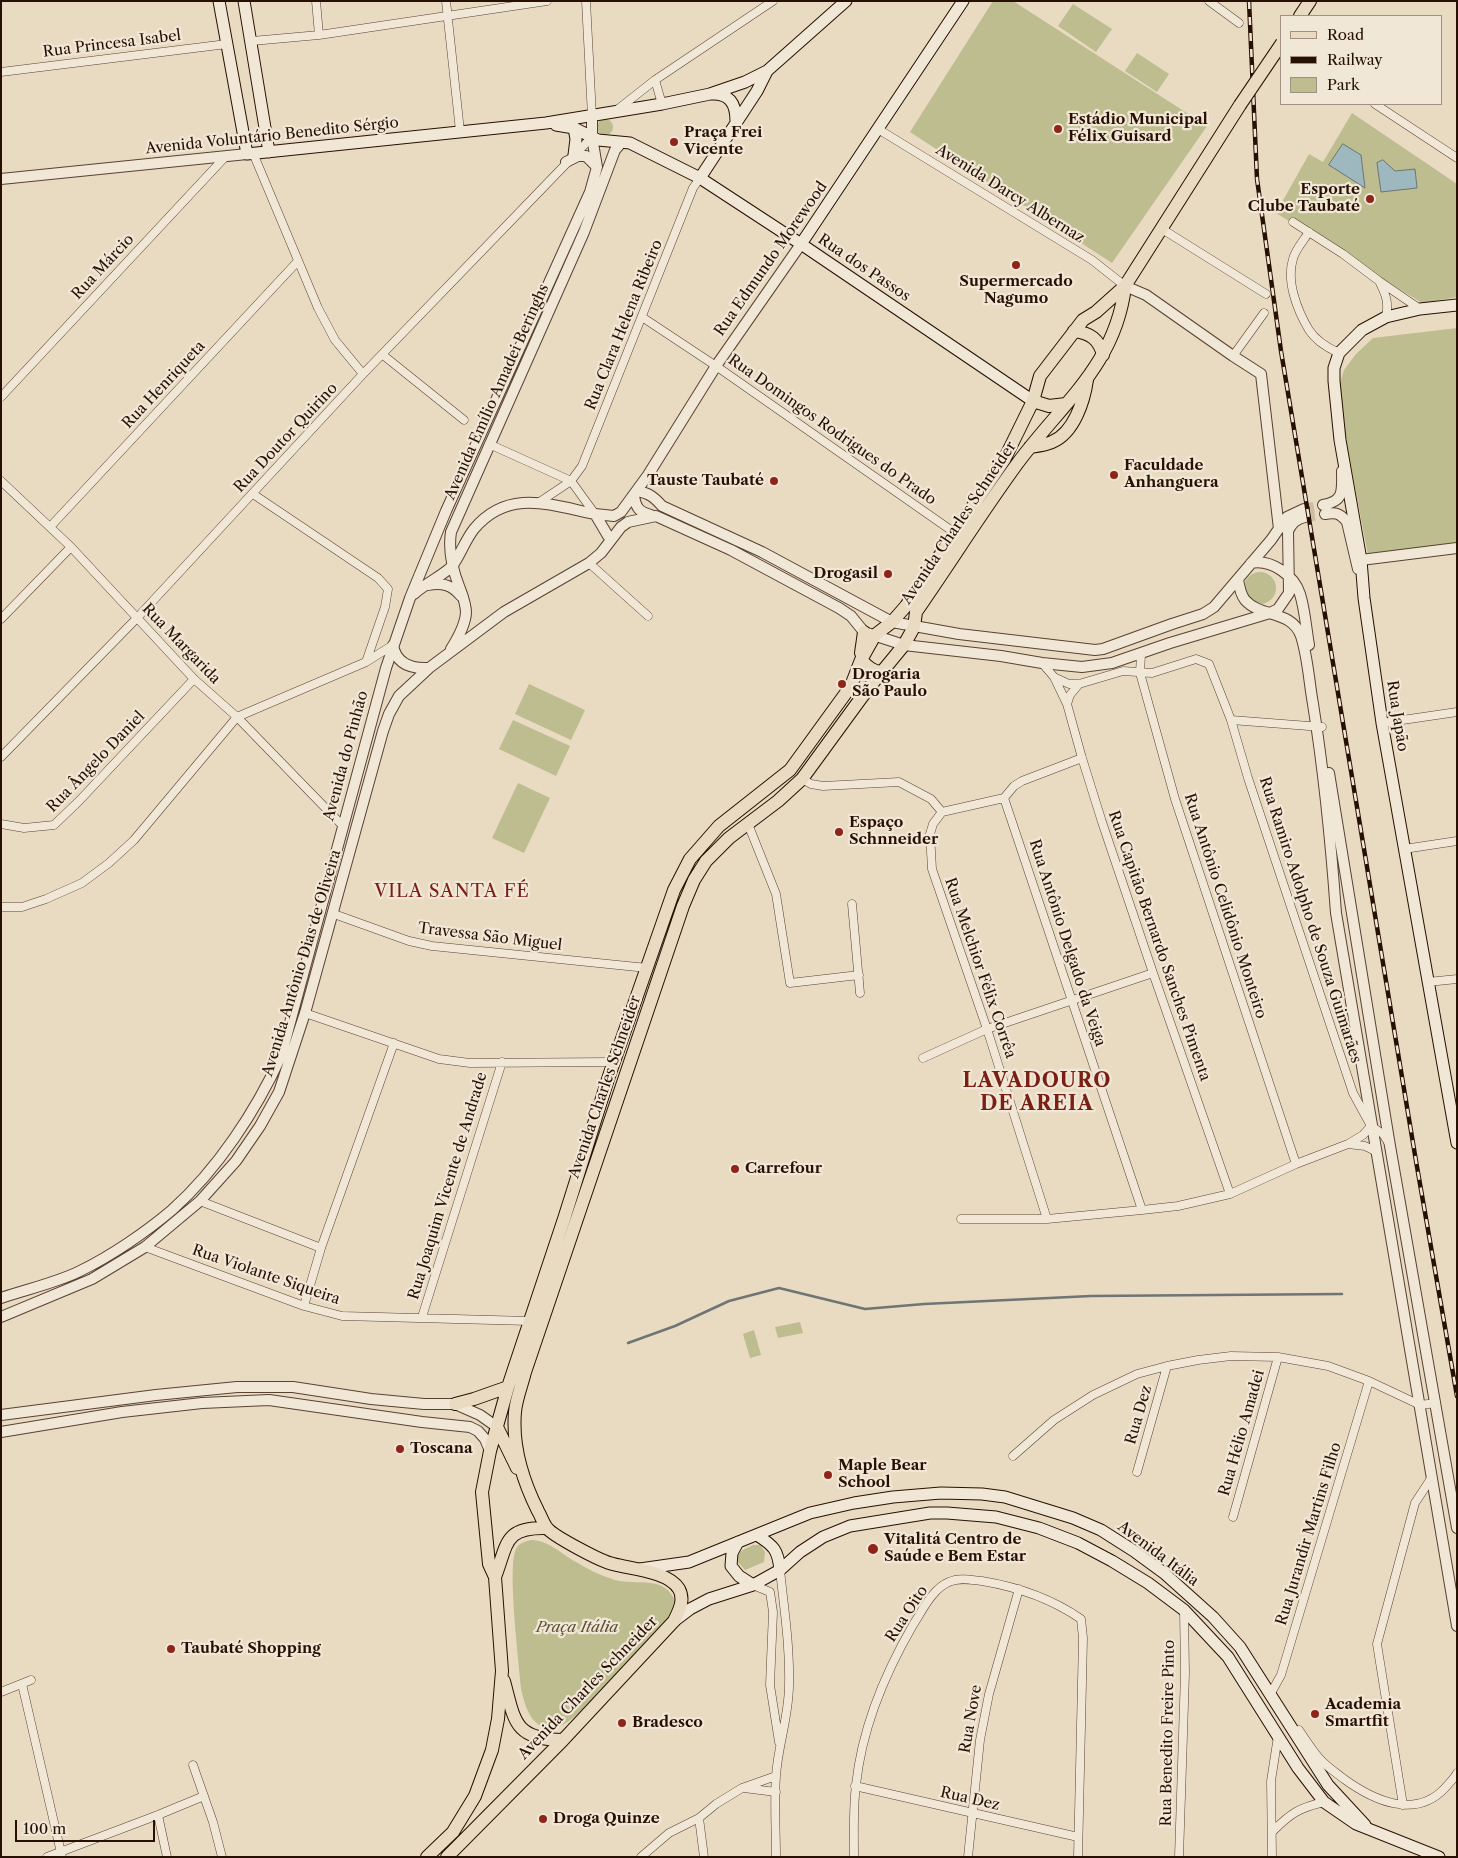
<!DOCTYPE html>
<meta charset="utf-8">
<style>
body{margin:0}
#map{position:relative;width:1458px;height:1858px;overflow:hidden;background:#e9dac2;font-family:"Libre Caslon Text",serif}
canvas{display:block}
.frame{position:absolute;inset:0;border:2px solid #271002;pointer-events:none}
.legend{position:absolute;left:1280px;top:15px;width:162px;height:90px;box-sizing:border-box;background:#f1e7d7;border:1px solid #a09182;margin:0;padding:6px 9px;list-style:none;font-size:15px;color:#271002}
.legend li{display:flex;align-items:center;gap:10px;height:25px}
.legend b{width:25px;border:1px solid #a09182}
.scale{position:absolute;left:15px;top:1820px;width:140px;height:22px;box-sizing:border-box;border:2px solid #271002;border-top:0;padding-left:6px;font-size:15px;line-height:18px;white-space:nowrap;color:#271002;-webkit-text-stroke:4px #f1e7d7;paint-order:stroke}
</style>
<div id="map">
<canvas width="1458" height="1858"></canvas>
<div class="frame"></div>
<ul class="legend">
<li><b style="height:6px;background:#e9dac2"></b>Road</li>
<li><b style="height:6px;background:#271002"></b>Railway</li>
<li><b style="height:14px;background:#bdbd8f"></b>Park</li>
</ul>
<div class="scale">100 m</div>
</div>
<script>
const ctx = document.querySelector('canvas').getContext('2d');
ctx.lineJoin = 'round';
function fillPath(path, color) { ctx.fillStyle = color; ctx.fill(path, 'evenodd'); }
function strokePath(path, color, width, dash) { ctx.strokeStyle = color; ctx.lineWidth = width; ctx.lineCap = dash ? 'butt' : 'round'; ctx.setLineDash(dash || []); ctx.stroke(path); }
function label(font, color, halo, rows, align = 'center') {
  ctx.font = font + ' "Libre Caslon Text",serif'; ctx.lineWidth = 4.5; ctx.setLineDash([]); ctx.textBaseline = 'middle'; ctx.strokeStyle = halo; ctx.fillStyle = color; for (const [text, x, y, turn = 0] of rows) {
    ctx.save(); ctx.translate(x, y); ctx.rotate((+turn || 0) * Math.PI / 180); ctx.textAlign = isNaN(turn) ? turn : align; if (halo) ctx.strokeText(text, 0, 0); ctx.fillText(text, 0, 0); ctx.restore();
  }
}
fillPath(new Path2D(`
 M 993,1 L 1013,1 L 1207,126 L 1112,263 L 910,132 Z
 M 1073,4 L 1112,29 L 1096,52 L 1058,26 Z
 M 1137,53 L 1169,74 L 1157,92 L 1125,71 Z
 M 1352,113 L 1457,184 L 1457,297 L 1422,303 L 1276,213 L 1309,154 L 1323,162 Z
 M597 127a8 8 0 1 1 16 0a8 8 0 1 1-16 0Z
 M 1457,328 L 1457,543 L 1368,555 L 1339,405 L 1339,386 L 1344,370 L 1356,354 L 1373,338 Z
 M1244 588a16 16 0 1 1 32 0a16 16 0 1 1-32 0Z
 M 529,684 L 585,710 L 571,740 L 515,714 Z
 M 513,720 L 570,746 L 556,776 L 499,749 Z
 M 518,783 L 550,798 L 524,853 L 492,838 Z
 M 800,1322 L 803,1333 L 778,1338 L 775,1327 Z
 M 754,1330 L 761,1355 L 750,1358 L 743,1334 Z
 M 532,1540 C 550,1541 561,1554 576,1562 C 587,1569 602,1576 615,1580 C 638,1586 665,1574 676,1603 L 670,1621 C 653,1638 635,1654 618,1672 C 607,1683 574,1722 560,1726 C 533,1735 525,1708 521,1688 C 519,1662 507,1567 516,1549 C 519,1543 525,1541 532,1540 Z
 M 753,1545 L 760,1545 L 765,1552 L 764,1562 L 745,1570 L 738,1562 L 737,1556 L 741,1551 Z`), '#bdbd8f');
const water = new Path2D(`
 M 1343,144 L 1361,155 L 1365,188 L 1329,165 Z
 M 1383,160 L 1395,171 L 1415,169 L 1417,188 L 1381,192 L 1377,163 Z`);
fillPath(water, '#9db8be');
strokePath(water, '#6e7573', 1);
strokePath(new Path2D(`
 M 628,1343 L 675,1326 L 729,1301 L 779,1288 L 865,1309 L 924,1304 L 1091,1296 L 1342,1294`), '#6e7573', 2.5);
strokePath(new Path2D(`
 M 1304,509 L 1323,505
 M 1305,517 L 1325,514`), '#ccbca5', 10, [10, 5]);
const minor = new Path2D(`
 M 316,1 L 319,35
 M 446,1 L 460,131
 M 586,1 L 592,116
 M 1209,1 L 1239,23
 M 252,41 L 319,35 L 547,1
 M 1,72 L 227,44
 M 655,80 L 662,104
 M 1375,104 L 1457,158
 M 617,110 L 655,80 L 773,1
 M 878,129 L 1092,260 L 1125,286
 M 253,153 L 318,308 L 335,340 L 363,374
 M 1293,222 L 1343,254 L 1379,281 L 1420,309
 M 1162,229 L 1266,294
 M 1309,232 C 1304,240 1295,250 1293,259 C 1286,281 1297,310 1309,330 C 1316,341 1328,348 1339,353
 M 1380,283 C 1386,295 1389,303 1386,317
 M 642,317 L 716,366 L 955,533
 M 383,355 L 464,420
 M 1233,356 L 1264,313
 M 1,397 L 226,156
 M 489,444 L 571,481 L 595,514
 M 1,481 L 71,547 L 194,679 L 237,717 L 342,825
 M 253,494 L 378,578 L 388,589 L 385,607 L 366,662
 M 538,503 L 571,481 L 582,466 L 693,188 L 700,178
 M 50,527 L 298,261
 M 589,563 L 648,616
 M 1,619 L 71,547
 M 1141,654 L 1140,673 L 1175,799 L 1296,1164
 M 1042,663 L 1054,677 L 1067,704 L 1082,758 L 1102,822 L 1153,973 L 1230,1194
 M 1054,677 L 1069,684 L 1079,684 L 1123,671 L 1152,673 L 1196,659 L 1209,664 L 1231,720 L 1248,778 L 1353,1093 L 1371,1126 L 1383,1134 L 1388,1142
 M 1067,704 L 1070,695 L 1079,684
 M 1231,720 L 1322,727
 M 1382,723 L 1457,712
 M 1,757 L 137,618 L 363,374 L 592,137
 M 802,779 L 811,784 L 823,786 L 899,782 L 931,799 L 942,812
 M 1004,798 L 1142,1210
 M 942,812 L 933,824 L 930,834 L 932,869 L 987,1029 L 1047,1219
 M 942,812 L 1004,798 L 1014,786 L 1022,781 L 1082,758
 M 1,824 L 24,828 L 54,825 L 79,801 L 194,679
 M 748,824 L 776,894 L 790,983 L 859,975
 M 1404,849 L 1457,841
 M 852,904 L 860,993
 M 1,907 L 22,907 L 46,899 L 82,883 L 109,863 L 134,840 L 237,717 L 366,662 L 393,645
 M 334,914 L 409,941 L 432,946 L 647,968
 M 1428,982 L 1457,979
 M 305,1013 L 439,1059 L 470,1063 L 614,1062
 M 923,1058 L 987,1029 L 1153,973
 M 1348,1144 L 1365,1146 L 1375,1151
 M 200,1201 L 321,1248
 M 961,1219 L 1047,1219 L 1142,1210 L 1178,1206 L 1230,1194 L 1296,1164 L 1348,1144 L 1363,1135 L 1371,1126
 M 145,1247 L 304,1306 L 342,1316 L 530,1321
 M 304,1306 L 321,1248 L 394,1043
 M 422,1317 L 502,1062
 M 1013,1456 L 1054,1420 L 1093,1395 L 1137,1374 L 1167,1366 L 1198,1360 L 1231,1356 L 1278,1357 L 1328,1366 L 1369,1381 L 1420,1405 L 1436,1403
 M 1137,1472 L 1167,1366
 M 1233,1517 L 1278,1357
 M 753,1585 L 770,1592 L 773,1612 L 770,1685 L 779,1742
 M 22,1684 L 62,1857
 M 1,1692 L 31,1680
 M 1272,1695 L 1271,1693 L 1281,1675 L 1369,1381
 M 1299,1730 C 1306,1740 1312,1750 1320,1759 C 1326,1766 1335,1772 1344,1779 C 1373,1800 1415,1820 1445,1788 C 1449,1783 1454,1779 1457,1773
 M 193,1765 L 213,1822 L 222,1857
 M 855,1786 L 1078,1837
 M 744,1788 L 776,1792
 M 1403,1805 L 1377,1644 L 1415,1503 L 1432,1477
 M 158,1815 L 167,1857
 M 699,1818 L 704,1857
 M 1273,1831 C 1291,1813 1299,1808 1324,1802
 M 47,1857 L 158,1815 L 204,1796
 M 641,1857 L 669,1833 L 699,1818 L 716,1804 L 742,1788 L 776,1776
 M 776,1857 C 776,1830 774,1803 776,1776 C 778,1745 789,1716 789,1685 C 790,1646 784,1608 780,1570
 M 854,1857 C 854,1833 853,1808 856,1785 C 862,1727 884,1675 913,1625 C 922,1611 933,1588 949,1582 C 959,1577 972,1580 982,1581 C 1018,1587 1052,1599 1081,1619 L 1083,1638 L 1078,1857
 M 968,1857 L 980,1740 L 989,1694 L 1019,1589
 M 1179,1857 L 1185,1673 L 1184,1610
 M 1272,1857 L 1271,1781 L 1278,1736`);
const tertiary = new Path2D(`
 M 566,162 L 578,156 L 586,156 L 597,167
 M 1,179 L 247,154
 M 1125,286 L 1146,295 L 1233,356 L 1261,374 L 1279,529
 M 637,491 C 649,493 654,497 662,506 L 762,552 L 892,622 L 959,634 L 1095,650 L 1103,649 L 1172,624 L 1203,614 L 1214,607 L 1271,540 L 1287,517 L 1304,509
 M 634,496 C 636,508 639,512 651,515
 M 1323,505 C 1345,501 1342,490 1342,471
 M 595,514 L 614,516 L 621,512 L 648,475 L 716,366 L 801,244
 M 1325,514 C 1335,512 1340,513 1347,522 L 1358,569
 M 1361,560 L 1457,548
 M 1251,563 C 1271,559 1294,575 1300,594 C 1305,610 1306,628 1309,645
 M 1238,579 C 1239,586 1241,595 1245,600 C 1261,618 1292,610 1301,636 C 1308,658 1309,682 1313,704 C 1324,773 1331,843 1336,913 L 1457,1626
 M 428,585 C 442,582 452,585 461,596
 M 414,594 C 424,584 446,574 453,565 C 461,553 466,539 474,529 C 508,488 551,505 595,514 L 608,536 L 612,538
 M 393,645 C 396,664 411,669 429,668
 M 451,649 C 458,638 465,626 466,613 C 466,603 462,594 459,586 C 452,568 448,551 451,532 L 584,232 L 615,150 L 621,143
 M 1329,773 L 1390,1146 L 1457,1528
 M 1,1298 C 27,1289 56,1283 80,1271 C 111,1256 146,1232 172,1210 C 217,1170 256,1111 281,1056 L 386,668 L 410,598 L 446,511 L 590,192 L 597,167 L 592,137 L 592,116
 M 1,1317 L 92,1279 L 145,1247 L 200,1201 L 236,1161 L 260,1126 L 279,1092 L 305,1013 L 383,731 L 389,714 L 399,696 L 429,668 L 504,612 L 589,563 L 601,553 L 621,527 L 628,522 L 656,516 L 731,550 L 839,608 L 851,616 L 864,632 L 904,645 L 1001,656 L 1042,663 L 1082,667 L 1112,663 L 1170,643 L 1270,613 L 1278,609 L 1289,593 L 1288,531 C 1292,523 1296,519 1305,517
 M 1,1415 L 156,1395 L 237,1387 L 293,1387 L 371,1399 L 424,1404 L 455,1404 L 480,1415 L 497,1427
 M 1,1432 L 122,1412 L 202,1403 L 269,1400 L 422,1422 L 470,1427 L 478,1431 L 485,1439 L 490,1451`);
const secondary = new Path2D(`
 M 219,1 L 247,154 L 546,123 L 662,104 L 710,94 L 745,82 L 767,71 L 846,1
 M 244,1 L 269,152
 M 711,94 C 729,93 736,103 736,121
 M 556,125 L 574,128 L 598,140 L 630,143 L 700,178 L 801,244 L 1033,401
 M 574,155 L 576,139 L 574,128
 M 700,178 L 757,91 L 767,71
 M 801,244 L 963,1
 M 1457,305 L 1420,309 L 1386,317 L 1362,330 L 1339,353 L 1334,368 L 1334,381 L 1340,440 L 1361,560 L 1364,598 L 1382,723 L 1457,1143
 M 757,1535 C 774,1546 778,1550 780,1570
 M 738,1542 L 732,1553 L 731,1566 L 739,1576 L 753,1585
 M 640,1569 L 689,1562 L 810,1513 L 854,1503 L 893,1497 L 941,1493 L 982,1494 L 1005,1497 L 1073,1518 L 1101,1530 L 1134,1551 L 1164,1573 L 1213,1617 L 1240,1647 L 1328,1785 L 1365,1825
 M 674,1621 L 690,1609 L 709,1599 L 753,1585 L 780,1570 L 800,1552 L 823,1537 L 850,1526 L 930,1513 L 947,1513 L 996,1517 L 1039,1528 L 1078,1543 L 1112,1561 L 1148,1583 L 1184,1610 L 1228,1657 L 1298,1768 L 1324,1802 L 1356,1824 L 1439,1857`);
const primary = new Path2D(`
 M 1300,16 L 1310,1
 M 1074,331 C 1090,333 1099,339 1103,355
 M 1033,401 L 1049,406 L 1066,404
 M 1030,447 C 1037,446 1045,445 1052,442 C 1074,433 1084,401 1087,380
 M 861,653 L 864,632
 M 861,660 C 867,666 874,673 883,672
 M 455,1404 L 474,1399 L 508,1387
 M 497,1427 L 517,1468
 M 495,1577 C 508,1543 504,1527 547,1528
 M 504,1681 C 515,1722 514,1739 563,1740
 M 427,1857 L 453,1832 L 475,1796 L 492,1750 L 498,1719 L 502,1671 L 495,1577 L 489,1564 L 482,1492 L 490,1451 L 508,1387 L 564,1219 L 609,1076 L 674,890 L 690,859 L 719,826 L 790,770 L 851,686 L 861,660 L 875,635 L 892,622 L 906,606 L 1004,460 L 1033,401 L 1040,376 L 1083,320 L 1096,312 L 1125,286 L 1240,105
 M 447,1857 L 563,1740 L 674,1621 C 679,1611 685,1600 679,1589 C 668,1571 631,1569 613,1564 C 602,1562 553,1536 547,1528 C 543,1523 541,1516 538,1511 C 523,1481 512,1446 515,1412 C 516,1399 522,1385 525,1372 L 683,906 L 694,880 L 706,861 L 729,838 L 778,801 L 802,779 L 867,690 L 904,645 L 914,627 L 916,612 C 950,563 982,512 1017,464 C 1061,404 1116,365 1125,286`);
strokePath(minor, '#584232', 9);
strokePath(tertiary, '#584232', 12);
strokePath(secondary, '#271002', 13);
strokePath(primary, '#271002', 14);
strokePath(minor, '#f1e7d7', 8);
strokePath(tertiary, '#f1e7d7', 10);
strokePath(secondary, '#f1e7d7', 11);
strokePath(primary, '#e9dac2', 12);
const rail = new Path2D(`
 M 1249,1 L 1257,179 L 1281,351 L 1416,1161 L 1457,1396`);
strokePath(rail, '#271002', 4.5);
strokePath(rail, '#f1e7d7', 2.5, [8]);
const primaryBridge = new Path2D(`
 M 1240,105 L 1282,43`);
strokePath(primaryBridge, '#271002', 14, []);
strokePath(primaryBridge, '#e9dac2', 12);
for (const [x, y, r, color] of [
 [1058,129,5,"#8f2418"],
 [674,142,5,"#8f2418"],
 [1370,199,5,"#8f2418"],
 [1016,265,5,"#8f2418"],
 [1114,475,5,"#8f2418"],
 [774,481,5,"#8f2418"],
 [888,574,5,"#8f2418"],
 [842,684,5,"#8f2418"],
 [839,832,5,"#8f2418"],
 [735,1169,5,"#8f2418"],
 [400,1449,5,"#8f2418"],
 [828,1475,5,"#8f2418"],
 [873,1549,6,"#8f2418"],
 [171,1649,5,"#8f2418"],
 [1315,1714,5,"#8f2418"],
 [622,1723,5,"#8f2418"],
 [543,1819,5,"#8f2418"]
]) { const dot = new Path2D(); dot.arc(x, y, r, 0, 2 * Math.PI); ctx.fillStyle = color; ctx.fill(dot); strokePath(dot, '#f1e7d7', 2); }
label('15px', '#271002', '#f1e7d7', [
 ["Rua Princesa Isabel",112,44,-7],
 ["Avenida Voluntário Benedito Sérgio",272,136,-6],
 ["Avenida Darcy Albernaz",1010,194,32],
 ["Rua Edmundo Morewood",771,259,-55],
 ["Rua Márcio",103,267,-47],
 ["Rua dos Passos",864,268,34],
 ["Rua Clara Helena Ribeiro",624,325,-68],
 ["Rua Henriqueta",164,385,-47],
 ["Avenida Emílio Amadei Beringhs",497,392,-66],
 ["Rua Domingos Rodrigues do Prado",832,430,35],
 ["Rua Doutor Quirino",286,438,-47],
 ["Avenida Charles Schneider",959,523,-56],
 ["Rua Margarida",181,644,46],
 ["Rua Japão",1397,716,81],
 ["Avenida do Pinhão",346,756,-75],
 ["Rua Ângelo Daniel",96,762,-46],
 ["Rua Antônio Celidônio Monteiro",1225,906,72],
 ["Rua Ramiro Adolpho de Souza Guimarães",1310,920,72],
 ["Travessa São Miguel",490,937,7],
 ["Rua Antônio Delgado da Veiga",1067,943,72],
 ["Rua Capitão Bernardo Sanches Pimenta",1159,946,71],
 ["Avenida Antônio Dias de Oliveira",302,963,-73],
 ["Rua Melchior Félix Corrêa",980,968,71],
 ["Avenida Charles Schneider",605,1087,-71],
 ["Rua Joaquim Vicente de Andrade",448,1186,-73],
 ["Rua Violante Siqueira",266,1275,19],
 ["Rua Dez",1139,1415,-74],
 ["Rua Hélio Amadei",1242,1433,-74],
 ["Rua Jurandir Martins Filho",1309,1534,-73],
 ["Avenida Itália",1158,1554,37],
 ["Rua Oito",907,1614,-57],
 ["Avenida Charles Schneider",588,1688,-46],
 ["Rua Nove",971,1719,-80],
 ["Rua Benedito Freire Pinto",1168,1733,-89],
 ["Rua Dez",970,1799,13]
]);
label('bold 15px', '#271002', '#f1e7d7', [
 ["Estádio Municipal",1068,120],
 ["Félix Guisard",1068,137],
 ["Praça Frei",684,133],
 ["Vicente",684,150],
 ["Esporte",1360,190,"right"],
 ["Clube Taubaté",1360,207,"right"],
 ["Supermercado",1016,282,"center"],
 ["Nagumo",1016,299,"center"],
 ["Faculdade",1124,466],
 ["Anhanguera",1124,483],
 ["Tauste Taubaté",764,481,"right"],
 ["Drogasil",878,574,"right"],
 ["Drogaria",852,675],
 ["São Paulo",852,692],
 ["Espaço",849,823],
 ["Schnneider",849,840],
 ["Carrefour",745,1169],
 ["Toscana",410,1449],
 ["Maple Bear",838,1466],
 ["School",838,1483],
 ["Vitalitá Centro de",884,1540],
 ["Saúde e Bem Estar",884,1557],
 ["Taubaté Shopping",181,1649],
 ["Academia",1325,1705],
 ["Smartfit",1325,1722],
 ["Bradesco",632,1723],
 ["Droga Quinze",553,1819]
], 'left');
label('italic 15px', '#5c4d33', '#f1e7d7', [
 ["Praça Itália",577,1628]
]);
ctx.letterSpacing = '1px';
label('18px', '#7a1f14', '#f1e7d7', [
 ["VILA SANTA FÉ",452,892]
]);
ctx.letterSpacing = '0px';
ctx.letterSpacing = '1px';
label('bold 20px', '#7a1f14', '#f1e7d7', [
 ["LAVADOURO",1037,1081],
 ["DE AREIA",1037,1104]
]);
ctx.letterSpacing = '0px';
</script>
